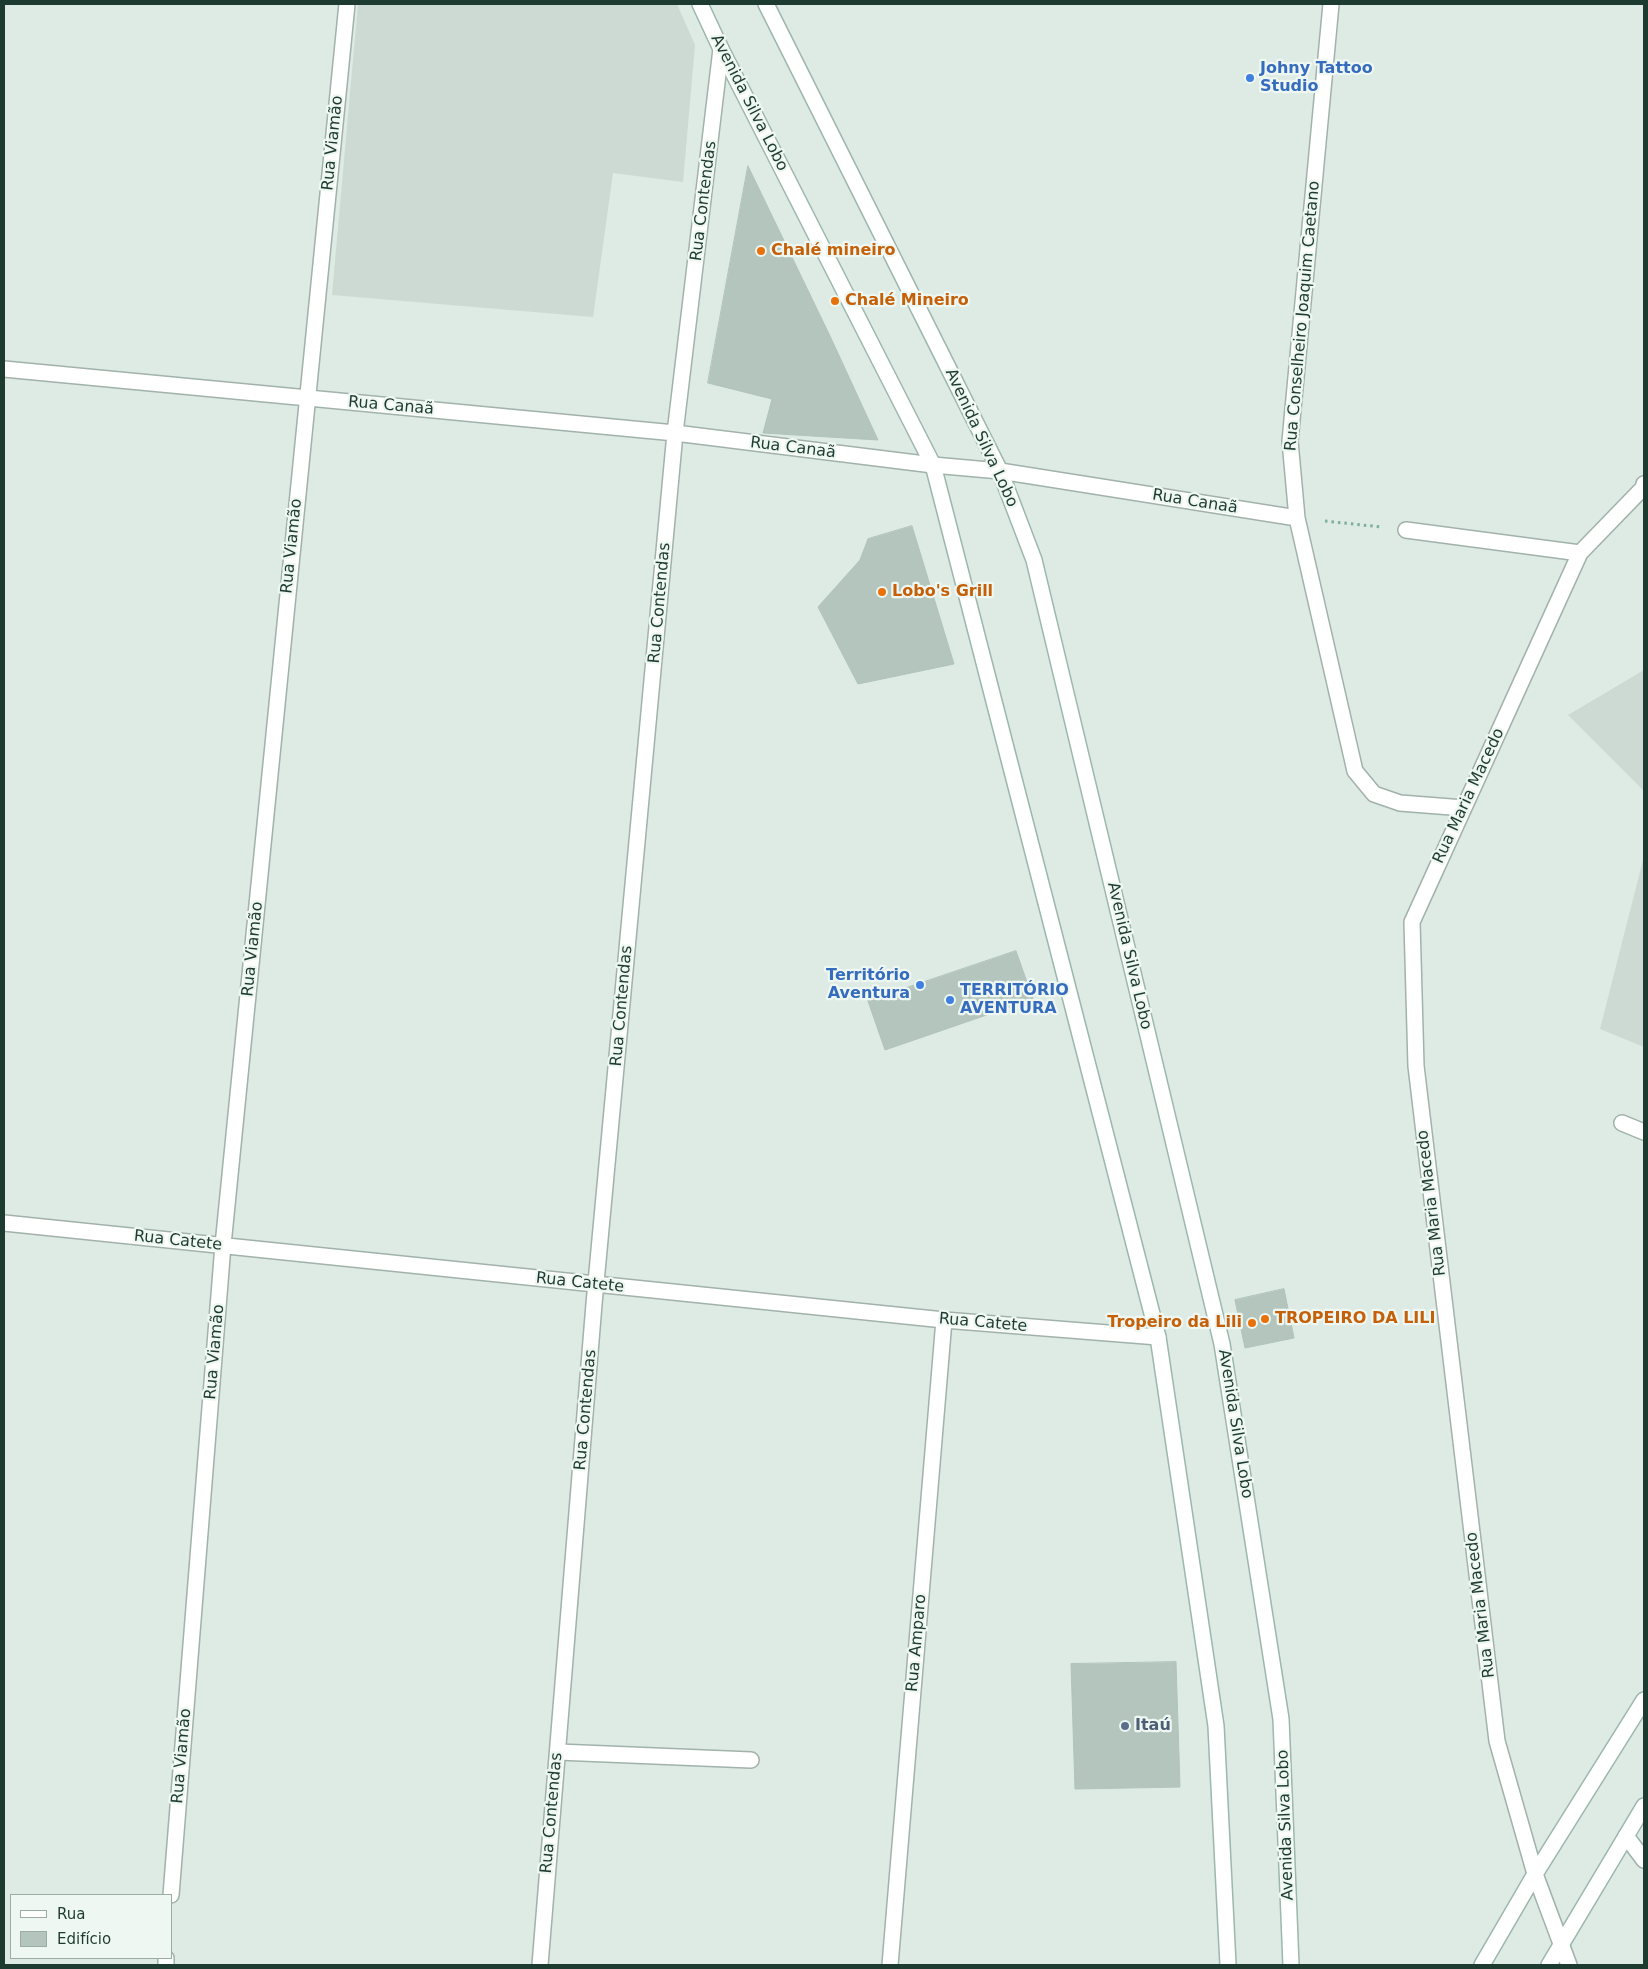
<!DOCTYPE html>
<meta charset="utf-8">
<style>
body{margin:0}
#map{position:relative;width:1648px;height:1969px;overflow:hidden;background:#deeae4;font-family:"DejaVu Sans",sans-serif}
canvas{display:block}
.frame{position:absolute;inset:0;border:5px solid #1e3b32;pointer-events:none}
.legend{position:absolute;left:10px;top:1894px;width:162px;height:65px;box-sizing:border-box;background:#eef7f2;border:1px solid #9baca5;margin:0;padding:6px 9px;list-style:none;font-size:15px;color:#1e3b32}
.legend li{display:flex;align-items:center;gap:10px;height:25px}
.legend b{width:25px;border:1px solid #9baca5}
</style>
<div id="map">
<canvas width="1648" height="1969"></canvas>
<div class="frame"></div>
<ul class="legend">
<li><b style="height:6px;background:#fff"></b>Rua</li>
<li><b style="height:14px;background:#b3c5bd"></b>Edifício</li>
</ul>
</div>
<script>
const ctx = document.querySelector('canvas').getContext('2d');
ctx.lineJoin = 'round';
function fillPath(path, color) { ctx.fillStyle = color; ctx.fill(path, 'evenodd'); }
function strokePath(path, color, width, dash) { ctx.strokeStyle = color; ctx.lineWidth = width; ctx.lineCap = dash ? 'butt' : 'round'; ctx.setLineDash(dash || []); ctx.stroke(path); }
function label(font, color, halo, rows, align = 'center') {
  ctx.font = font + ' "DejaVu Sans",sans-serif'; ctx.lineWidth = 4.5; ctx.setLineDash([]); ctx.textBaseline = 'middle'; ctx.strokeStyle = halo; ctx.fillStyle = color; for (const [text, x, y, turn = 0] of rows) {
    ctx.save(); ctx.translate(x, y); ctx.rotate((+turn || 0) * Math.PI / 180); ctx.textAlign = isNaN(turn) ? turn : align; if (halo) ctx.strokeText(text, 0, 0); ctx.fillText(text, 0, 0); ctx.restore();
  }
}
fillPath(new Path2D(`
 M 358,4 L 677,4 L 695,45 L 683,182 L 613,173 L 593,317 L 332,295 Z
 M 1644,670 L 1644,791 L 1568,715 Z
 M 1644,856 L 1644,1047 L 1600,1029 Z`), '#ccdad3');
const building = new Path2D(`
 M 748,166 L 830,336 L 878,440 L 763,433 L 772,399 L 708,383 Z
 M 912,526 L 954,664 L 858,684 L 818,607 L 860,560 L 868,539 Z
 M 1016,951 L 1033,999 L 885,1050 L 868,1001 Z
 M 1284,1289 L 1294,1338 L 1245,1348 L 1235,1300 Z
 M 1176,1662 L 1180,1787 L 1075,1789 L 1071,1664 Z`);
fillPath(building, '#b3c5bd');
strokePath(building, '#b0c4bb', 1);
const lane = new Path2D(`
 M 1622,1123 L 1644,1132
 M 558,1752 L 751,1760
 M 1626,1836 L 1644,1860`);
const street = new Path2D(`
 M 1331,4 L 1290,441 L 1297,518 L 1355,771 L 1374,794 L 1400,803 L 1464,808
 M 4,369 L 675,433 L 933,465 L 1000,471 L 1297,518
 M 1406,530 L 1580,553
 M 4,1223 L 944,1320 L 1158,1337
 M 171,1895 L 223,1245 L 347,4
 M 166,1965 L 166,1958
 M 540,1965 L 594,1304 L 675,433 L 721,49
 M 890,1965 L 944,1320
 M 1569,1965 L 1535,1874 L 1497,1741 L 1416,1066 L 1412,922 L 1580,553 L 1643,488 L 1644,484`);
const secondary = new Path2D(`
 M 700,4 L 721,49 L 933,465 L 1158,1337 L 1216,1726 L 1228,1965
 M 766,4 L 1000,471 L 1034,560 L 1222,1344 L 1281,1719 L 1291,1965
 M 1482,1965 L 1535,1874 L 1644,1700
 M 1549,1965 L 1644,1806`);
strokePath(lane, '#a1b2ab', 18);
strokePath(street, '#a1b2ab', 18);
strokePath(secondary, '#9cb7ad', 18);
strokePath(new Path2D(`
 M 1325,521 L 1381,527`), '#7cb09f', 3, [2.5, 4]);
strokePath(lane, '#fff', 15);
strokePath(street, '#fff', 15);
strokePath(secondary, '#fff', 15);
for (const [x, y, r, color] of [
 [1250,78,5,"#3f7fe0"],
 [761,251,5,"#e8710a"],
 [835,301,5,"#e8710a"],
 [882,592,5,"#e8710a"],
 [920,985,5,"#3f7fe0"],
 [950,1000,5,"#3f7fe0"],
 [1265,1319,5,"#e8710a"],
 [1252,1323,5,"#e8710a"],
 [1125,1726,5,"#5c6f8a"]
]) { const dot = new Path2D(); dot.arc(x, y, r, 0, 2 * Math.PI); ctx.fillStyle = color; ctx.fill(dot); strokePath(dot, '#eef7f2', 2); }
label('bold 16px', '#366cbe', '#eef7f2', [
 ["Johny Tattoo",1260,69],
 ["Studio",1260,87],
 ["Território",910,976,"right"],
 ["Aventura",910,994,"right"],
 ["TERRITÓRIO",960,991],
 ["AVENTURA",960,1009]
], 'left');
label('16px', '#1e3b32', '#eef7f2', [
 ["Avenida Silva Lobo",749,103,63],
 ["Rua Viamão",333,143,-84],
 ["Rua Contendas",704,201,-83],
 ["Rua Conselheiro Joaquim Caetano",1303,316,-85],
 ["Rua Canaã",391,406,5],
 ["Avenida Silva Lobo",981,438,65],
 ["Rua Canaã",793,448,7],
 ["Rua Canaã",1195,502,9],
 ["Rua Viamão",292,546,-84],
 ["Rua Contendas",660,603,-85],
 ["Rua Maria Macedo",1469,796,-65],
 ["Rua Viamão",253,949,-84],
 ["Avenida Silva Lobo",1129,956,77],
 ["Rua Contendas",622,1006,-85],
 ["Rua Maria Macedo",1432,1203,-97],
 ["Rua Catete",178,1241,6],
 ["Rua Catete",580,1283,6],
 ["Rua Catete",983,1323,5],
 ["Rua Viamão",215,1352,-85],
 ["Rua Contendas",586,1410,-85],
 ["Avenida Silva Lobo",1235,1424,81],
 ["Rua Maria Macedo",1481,1605,-97],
 ["Rua Amparo",917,1643,-85],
 ["Rua Viamão",182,1756,-85],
 ["Rua Contendas",552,1813,-85],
 ["Avenida Silva Lobo",1286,1825,-92]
]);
label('bold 16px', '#c56008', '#eef7f2', [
 ["Chalé mineiro",771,251],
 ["Chalé Mineiro",845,301],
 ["Lobo's Grill",892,592],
 ["TROPEIRO DA LILI",1275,1319],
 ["Tropeiro da Lili",1242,1323,"right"]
], 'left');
label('bold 16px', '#4e5e75', '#eef7f2', [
 ["Itaú",1135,1726]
], 'left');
</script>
